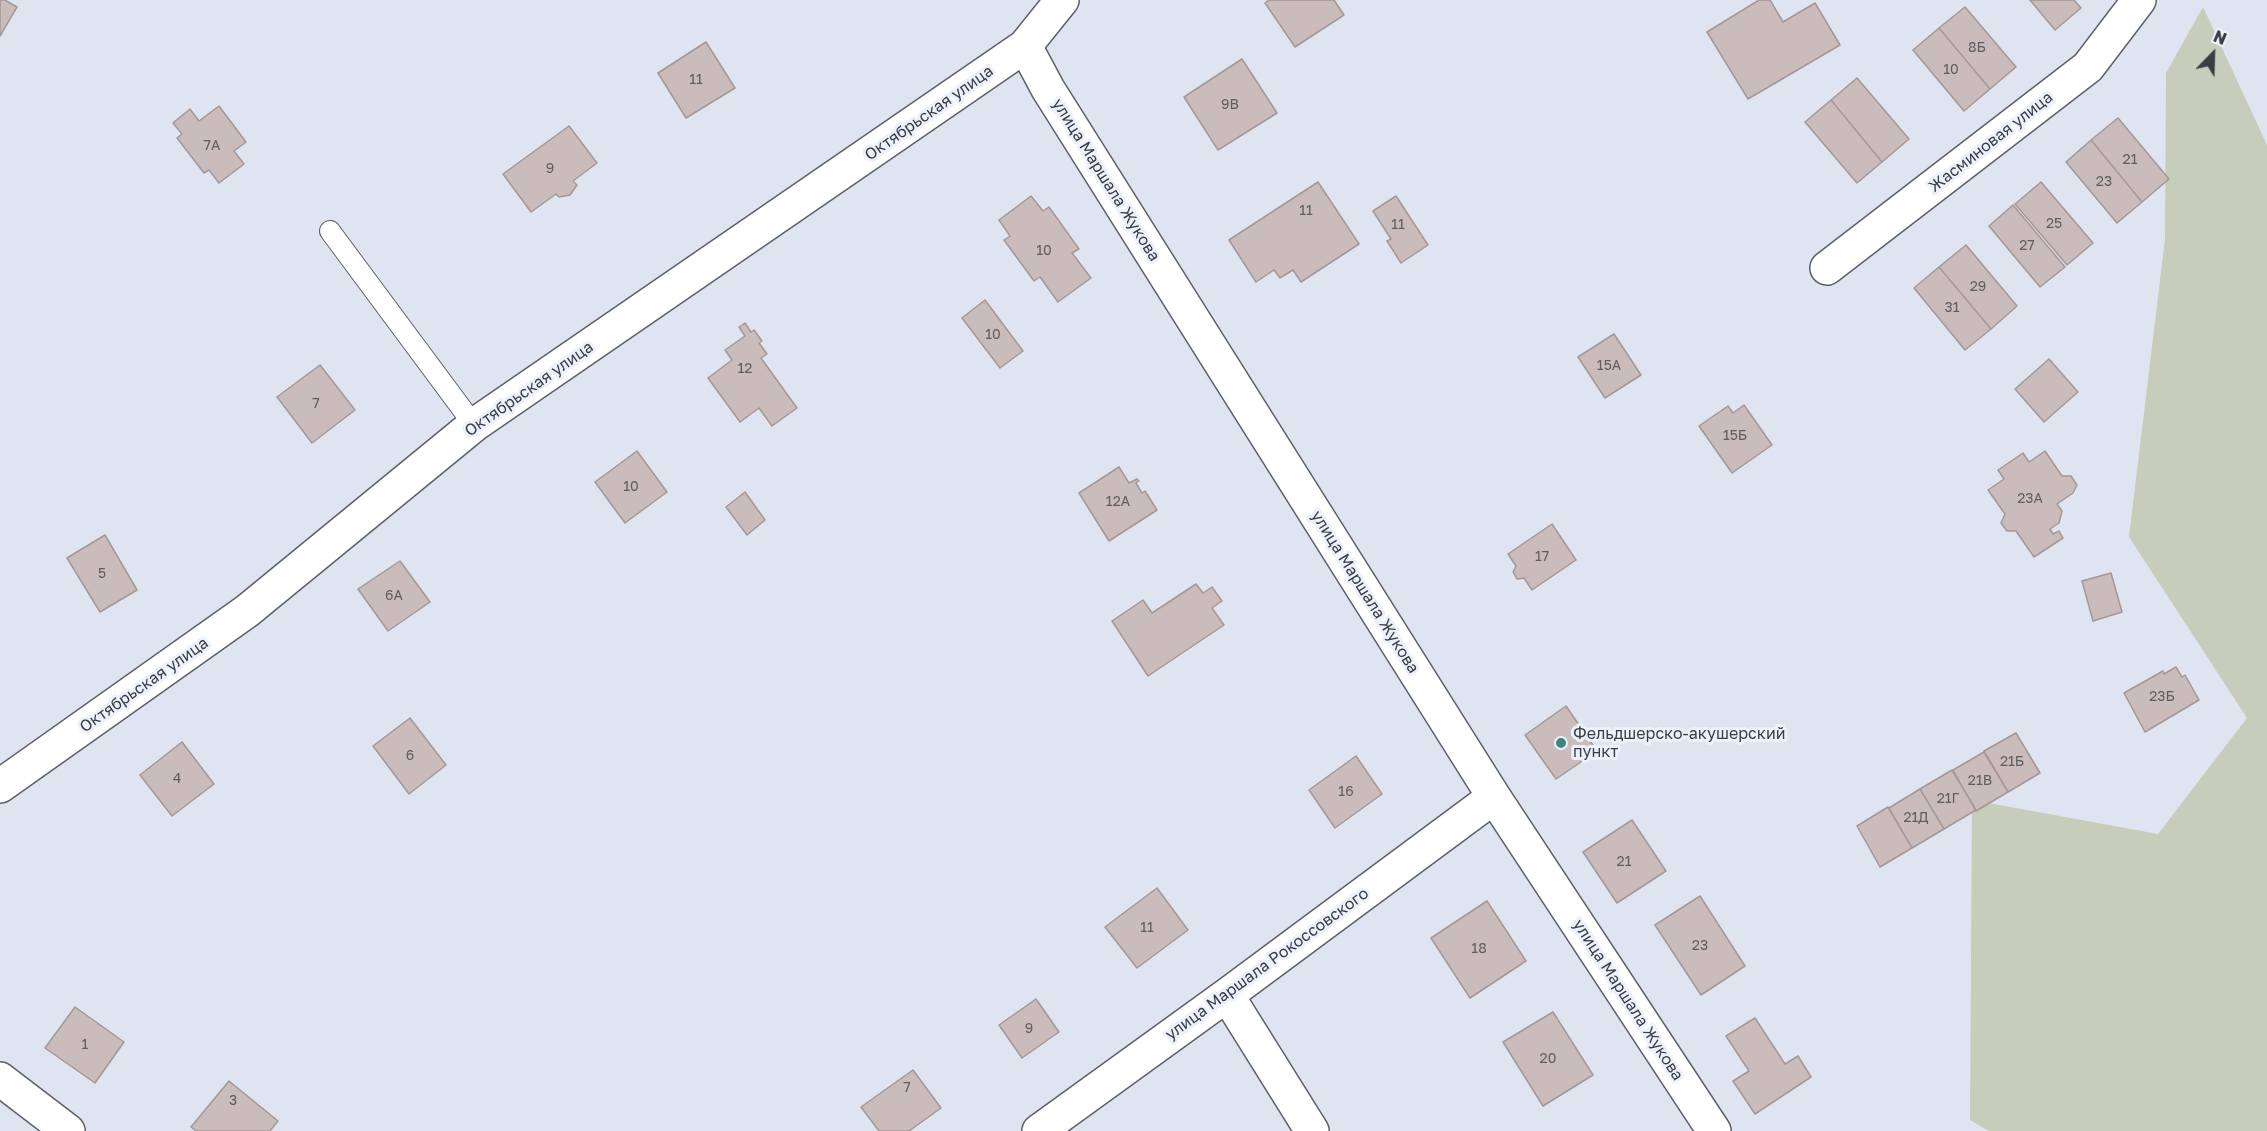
<!DOCTYPE html>
<meta charset="utf-8">
<style>
body{margin:0}
#map{position:relative;width:2267px;height:1131px;overflow:hidden;background:#dfe5f0;font-family:"Golos Text",sans-serif}
canvas{display:block}
.north{position:absolute;left:2183px;top:24px;width:60px;height:60px;-webkit-text-stroke:4px #ecf2fd;paint-order:stroke;rotate:23deg;font-size:16px;font-weight:700;line-height:24px;text-align:center;color:#3a3d41}
.north::after{content:'';display:block;margin:auto;width:21px;height:27px;background:#3a3d41;clip-path:polygon(50% 0,100% 100%,50% 72%,0 100%)}
</style>
<div id="map">
<canvas width="2267" height="1131"></canvas>
<div class="north">N</div>
</div>
<script>
const ctx = document.querySelector('canvas').getContext('2d');
ctx.lineJoin = 'round';
function fillPath(path, color) { ctx.fillStyle = color; ctx.fill(path, 'evenodd'); }
function strokePath(path, color, width, dash) { ctx.strokeStyle = color; ctx.lineWidth = width; ctx.lineCap = dash ? 'butt' : 'round'; ctx.setLineDash(dash || []); ctx.stroke(path); }
function label(font, color, halo, rows, align = 'center') {
  ctx.font = font + ' "Golos Text",sans-serif'; ctx.lineWidth = 6; ctx.setLineDash([]); ctx.textBaseline = 'middle'; ctx.strokeStyle = halo; ctx.fillStyle = color; for (const [text, x, y, turn = 0] of rows) {
    ctx.save(); ctx.translate(x, y); ctx.rotate((+turn || 0) * Math.PI / 180); ctx.textAlign = isNaN(turn) ? turn : align; if (halo) ctx.strokeText(text, 0, 0); ctx.fillText(text, 0, 0); ctx.restore();
  }
}
fillPath(new Path2D(`
 M 2203,7 L 2267,145 L 2267,1131 L 1989,1131 L 1970,1120 L 1972,800 L 2158,834 L 2247,718 L 2129,537 L 2165,239 L 2166,73 Z`), '#c6cdba');
const building = new Path2D(`
 M 0,0 L 5,0 L 17,7 L 0,36 Z
 M 1269,0 L 1334,0 L 1344,15 L 1295,47 L 1265,3 Z
 M 1759,0 L 1770,0 L 1783,22 L 1815,3 L 1840,45 L 1748,99 L 1707,32 Z
 M 2030,0 L 2074,0 L 2081,8 L 2055,30 Z
 M 1965,7 L 2016,67 L 1990,89 L 1939,28 Z
 M 1939,28 L 1990,89 L 1964,111 L 1913,50 Z
 M 706,42 L 735,88 L 686,118 L 658,73 Z
 M 1242,59 L 1277,113 L 1218,150 L 1184,97 Z
 M 1857,78 L 1909,139 L 1882,162 L 1831,100 Z
 M 1831,100 L 1882,162 L 1857,183 L 1805,122 Z
 M 219,106 L 246,142 L 234,151 L 244,164 L 219,183 L 209,170 L 204,173 L 177,138 L 182,134 L 173,123 L 190,109 L 199,121 Z
 M 2118,118 L 2169,179 L 2142,202 L 2091,140 Z
 M 569,126 L 597,163 L 573,181 L 577,185 L 570,195 L 559,197 L 556,194 L 531,212 L 503,174 Z
 M 2091,140 L 2142,202 L 2117,223 L 2066,162 Z
 M 1318,182 L 1359,244 L 1301,282 L 1293,270 L 1280,278 L 1274,270 L 1256,282 L 1229,240 Z
 M 2041,182 L 2093,243 L 2067,265 L 2015,204 Z
 M 1031,196 L 1043,211 L 1049,207 L 1079,249 L 1072,253 L 1091,278 L 1058,302 L 1040,277 L 1034,281 L 1004,240 L 1010,236 L 999,220 Z
 M 1396,196 L 1428,245 L 1401,263 L 1387,241 L 1391,239 L 1373,211 Z
 M 2013,205 L 2065,267 L 2040,287 L 1989,226 Z
 M 1966,245 L 2017,306 L 1991,329 L 1939,267 Z
 M 1939,267 L 1991,329 L 1965,350 L 1914,288 Z
 M 985,300 L 1023,351 L 1000,368 L 962,318 Z
 M 745,323 L 751,332 L 754,330 L 762,341 L 759,343 L 767,354 L 761,358 L 797,408 L 772,426 L 759,408 L 740,422 L 708,378 L 732,360 L 725,350 L 745,336 L 739,327 Z
 M 1614,334 L 1641,375 L 1605,398 L 1578,357 Z
 M 2049,359 L 2078,392 L 2044,422 L 2015,389 Z
 M 320,365 L 355,410 L 312,443 L 277,397 Z
 M 1744,405 L 1772,445 L 1732,473 L 1699,426 L 1728,406 L 1733,413 Z
 M 637,451 L 667,492 L 625,523 L 595,482 Z
 M 2045,451 L 2062,476 L 2071,476 L 2077,485 L 2073,493 L 2057,504 L 2062,511 L 2059,523 L 2050,529 L 2053,534 L 2059,531 L 2063,538 L 2034,557 L 2016,531 L 2007,531 L 2001,523 L 2005,514 L 1988,490 L 2004,479 L 1998,470 L 2023,453 L 2029,462 Z
 M 1119,467 L 1129,483 L 1137,479 L 1139,481 L 1136,483 L 1142,493 L 1145,491 L 1157,510 L 1109,541 L 1079,493 Z
 M 745,492 L 765,520 L 747,535 L 726,507 Z
 M 1552,524 L 1576,560 L 1532,590 L 1524,578 L 1517,579 L 1513,572 L 1516,566 L 1508,554 Z
 M 105,535 L 137,590 L 100,612 L 67,558 Z
 M 400,561 L 430,602 L 388,631 L 358,589 Z
 M 2111,573 L 2122,612 L 2093,621 L 2082,581 Z
 M 1196,584 L 1203,593 L 1212,587 L 1222,601 L 1212,608 L 1224,625 L 1148,676 L 1112,621 L 1143,600 L 1152,613 Z
 M 2176,667 L 2182,677 L 2185,675 L 2199,700 L 2145,732 L 2124,693 L 2163,671 L 2164,674 Z
 M 1566,706 L 1597,751 L 1556,779 L 1525,735 Z
 M 410,718 L 446,765 L 409,794 L 373,746 Z
 M 2016,733 L 2040,773 L 2008,792 L 1984,751 Z
 M 182,742 L 214,784 L 172,816 L 140,775 Z
 M 1984,752 L 2008,792 L 1976,811 L 1953,770 Z
 M 1356,756 L 1382,794 L 1335,828 L 1309,790 Z
 M 1952,770 L 1976,810 L 1944,829 L 1920,789 Z
 M 1920,789 L 1944,829 L 1912,848 L 1889,808 Z
 M 1888,807 L 1912,848 L 1880,867 L 1857,826 Z
 M 1632,820 L 1666,871 L 1617,903 L 1583,852 Z
 M 1157,888 L 1188,930 L 1137,968 L 1105,927 Z
 M 1700,896 L 1745,966 L 1701,995 L 1655,925 Z
 M 1487,901 L 1526,961 L 1470,998 L 1431,938 Z
 M 1036,999 L 1059,1032 L 1022,1058 L 999,1025 Z
 M 75,1007 L 124,1042 L 95,1083 L 45,1048 Z
 M 1553,1012 L 1593,1075 L 1543,1106 L 1503,1042 Z
 M 1755,1018 L 1785,1064 L 1798,1056 L 1811,1077 L 1755,1114 L 1733,1081 L 1749,1071 L 1726,1036 Z
 M 913,1070 L 941,1108 L 909,1131 L 879,1131 L 861,1107 Z
 M 229,1081 L 278,1121 L 270,1131 L 196,1131 L 191,1127 Z`);
fillPath(building, '#cabcba');
strokePath(building, '#a49796', 1.5);
const service = new Path2D(`
 M 330,231 L 474,425`);
const minor = new Path2D(`
 M 1025,46 L 1048,89 L 1494,797 L 1714,1131
 M 1827,268 L 2088,67 L 2139,0
 M 0,786 L 247,611 L 474,425 L 1025,46 L 1062,0
 M 1227,995 L 1312,1131
 M 0,1079 L 68,1131
 M 1039,1131 L 1227,995 L 1494,797`);
strokePath(service, '#5b606a', 22);
strokePath(minor, '#5b606a', 36);
strokePath(service, '#fff', 20);
strokePath(minor, '#fff', 33);
for (const [x, y, r, color] of [
 [1561,743,6,"#40857b"]
]) { const dot = new Path2D(); dot.arc(x, y, r, 0, 2 * Math.PI); ctx.fillStyle = color; ctx.fill(dot); strokePath(dot, '#ecf2fd', 2); }
label('14px', '#5e5d5f', null, [
 ["8Б",1977,48],
 ["10",1951,70],
 ["11",696,80],
 ["9В",1230,105],
 ["7А",212,146],
 ["21",2130,160],
 ["9",550,169],
 ["23",2104,182],
 ["11",1306,211],
 ["25",2054,224],
 ["11",1398,225],
 ["27",2027,246],
 ["10",1044,251],
 ["29",1978,287],
 ["31",1952,308],
 ["10",993,335],
 ["15А",1609,366],
 ["12",745,369],
 ["7",316,404],
 ["15Б",1735,436],
 ["10",631,487],
 ["23А",2030,499],
 ["12А",1118,502],
 ["17",1542,557],
 ["5",102,574],
 ["6А",394,596],
 ["23Б",2162,697],
 ["6",410,756],
 ["21Б",2012,762],
 ["4",177,779],
 ["21В",1980,781],
 ["16",1346,792],
 ["21Г",1948,799],
 ["21Д",1916,818],
 ["21",1624,862],
 ["11",1147,928],
 ["23",1700,946],
 ["18",1479,949],
 ["9",1029,1029],
 ["1",85,1045],
 ["20",1548,1059],
 ["7",907,1088],
 ["3",233,1101]
]);
label('16px', '#3a3d41', '#ecf2fd', [
 ["Октябрьская улица",929,113,-35],
 ["Жасминовая улица",1991,142,-38],
 ["улица Маршала Жукова",1106,180,58],
 ["Октябрьская улица",529,389,-35],
 ["улица Маршала Жукова",1365,592,58],
 ["Октябрьская улица",144,685,-35],
 ["улица Маршала Рокоссовского",1267,964,-36],
 ["улица Маршала Жукова",1628,1000,57]
]);
label('16px', '#3a3d41', '#ecf2fd', [
 ["Фельдшерско-акушерский",1573,734],
 ["пункт",1573,752]
], 'left');
</script>
